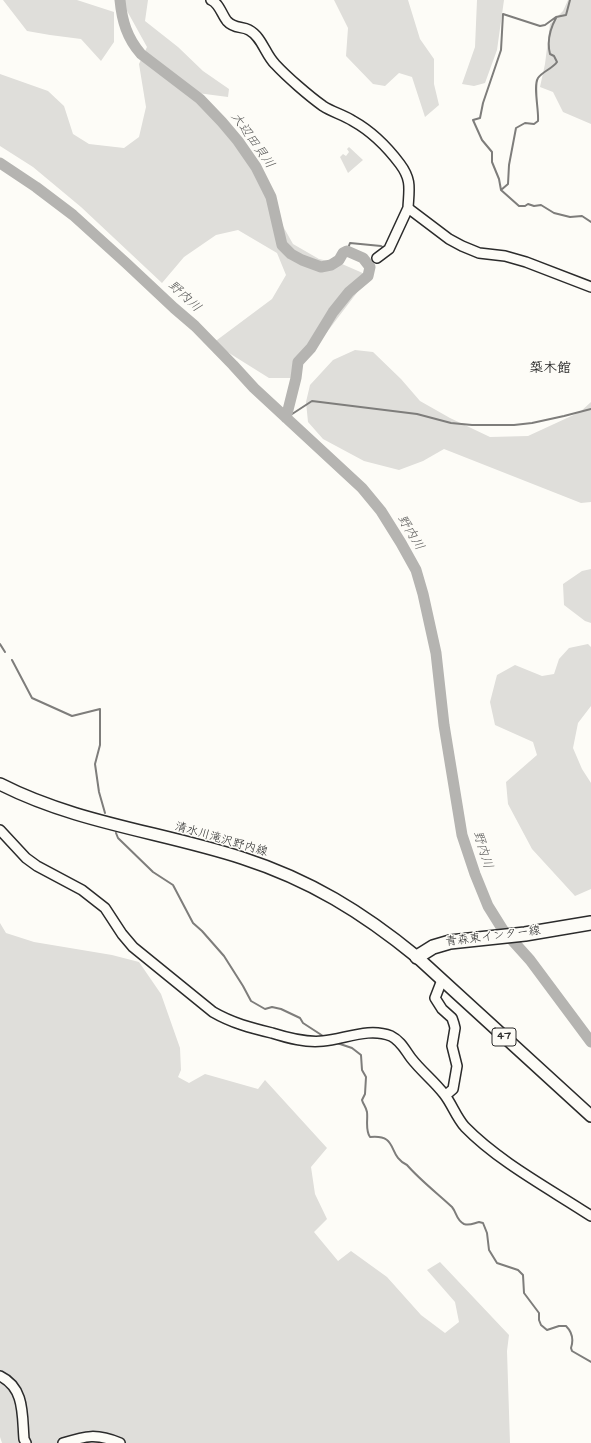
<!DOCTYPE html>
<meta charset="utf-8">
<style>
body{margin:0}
canvas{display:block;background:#fdfcf7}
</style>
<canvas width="591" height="1443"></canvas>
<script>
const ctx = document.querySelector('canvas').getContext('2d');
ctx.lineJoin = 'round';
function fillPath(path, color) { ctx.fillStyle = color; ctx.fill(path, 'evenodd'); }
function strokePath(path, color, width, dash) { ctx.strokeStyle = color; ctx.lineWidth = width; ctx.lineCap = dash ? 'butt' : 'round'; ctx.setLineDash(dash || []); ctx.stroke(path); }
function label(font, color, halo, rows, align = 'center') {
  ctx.font = font + ' "Architects Daughter","Klee One",sans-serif'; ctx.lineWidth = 3; ctx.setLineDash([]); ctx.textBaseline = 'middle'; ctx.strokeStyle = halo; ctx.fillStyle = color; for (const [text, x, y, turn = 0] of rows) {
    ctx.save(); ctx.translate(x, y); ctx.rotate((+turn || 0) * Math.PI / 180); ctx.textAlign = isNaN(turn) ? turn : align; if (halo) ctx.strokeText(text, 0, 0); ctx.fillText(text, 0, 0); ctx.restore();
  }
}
fillPath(new Path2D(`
 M 3,0 L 77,0 L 114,12 L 114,42 L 101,61 L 81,39 L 50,35 L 27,31 Z
 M 121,0 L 148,0 L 145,21 L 178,47 L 203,71 L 229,89 L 228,97 L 182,91 L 211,113 L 248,153 L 275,212 L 293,244 L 319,259 L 342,264 L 365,274 L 362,286 L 292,378 L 269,378 L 213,343 L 272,299 L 286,275 L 277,253 L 238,230 L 216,235 L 184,257 L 162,283 L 81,207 L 33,167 L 0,146 L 0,74 L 48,91 L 64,106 L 73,134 L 89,144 L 124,148 L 139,137 L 146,107 L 139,64 L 147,47 Z
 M 334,0 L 408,0 L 420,39 L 434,59 L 434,84 L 439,105 L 425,117 L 412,77 L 399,73 L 385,86 L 373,84 L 346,56 L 348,28 Z
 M 477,0 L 504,0 L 497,50 L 485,83 L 474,86 L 462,84 L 475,47 Z
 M 568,0 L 591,0 L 591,124 L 563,112 L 553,92 L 540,87 L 545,64 L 550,24 L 563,11 Z
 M 349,147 L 363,160 L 348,173 L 340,157 L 343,154 L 346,156 L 349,152 L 347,149 Z
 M 355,350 L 373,352 L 401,379 L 420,401 L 450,418 L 490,437 L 528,436 L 580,412 L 591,402 L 591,502 L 581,503 L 444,449 L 423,461 L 399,470 L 364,461 L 323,439 L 308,422 L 306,402 L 310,385 L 333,360 Z
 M 591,569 L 591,623 L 585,621 L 564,605 L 563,584 L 582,571 Z
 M 588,644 L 591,647 L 591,706 L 578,723 L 573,748 L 582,769 L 591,783 L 591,889 L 575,896 L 532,849 L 508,804 L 506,782 L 537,755 L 533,742 L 495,725 L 490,702 L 497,675 L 515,665 L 542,676 L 554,674 L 559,659 L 569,648 Z
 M 0,923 L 6,933 L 34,942 L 112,955 L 139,962 L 161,994 L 180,1048 L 181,1070 L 178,1077 L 189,1083 L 205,1074 L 258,1089 L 265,1080 L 327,1148 L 311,1167 L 315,1194 L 327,1219 L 314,1232 L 338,1261 L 351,1251 L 387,1277 L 421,1315 L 445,1333 L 459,1322 L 455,1302 L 427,1270 L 440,1262 L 509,1335 L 507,1351 L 510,1443 L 2,1443 L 0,1437 Z`), '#dfdeda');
strokePath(new Path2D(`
 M 570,0 L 566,15 L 556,17 L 545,25 L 540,26 L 503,14 L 501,50 L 483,103 L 480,118 L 473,120 L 482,140 L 492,152 L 492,162 L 499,179 L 501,190 L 519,206 L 525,206 L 528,204 L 534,206 L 541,205 L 554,213 L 570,217 L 582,216 L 591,222
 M 501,190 L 508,184 L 509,165 L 516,128 L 525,123 L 534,124 L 538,121 C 539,110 533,86 538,78 C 543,71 552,69 557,62 L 554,56 L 550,54 C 547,42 550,29 556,18
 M 347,251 L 350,243 L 381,246 L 385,249
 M 286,418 L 312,401 L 417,414 L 451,423 L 472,425 L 514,425 L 532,423 L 564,416 L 591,409
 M 0,644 L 5,652
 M 12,660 L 32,698 L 72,716 L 100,709 L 100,745 L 95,764 L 99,792 L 105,813
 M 116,833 L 118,838 L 153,872 L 173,885 L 193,923 L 202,931 L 224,956 L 243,986 L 251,1001 L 265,1009 L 272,1007 L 281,1009 L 300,1018 L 303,1023 L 323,1036
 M 337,1043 L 352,1048 L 361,1055 L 362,1070 L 366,1077 L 365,1094 L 362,1100 C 363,1104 366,1107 367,1112 C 368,1120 365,1130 370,1137 C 399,1134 387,1156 407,1165 C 420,1180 437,1193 452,1207 C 457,1213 456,1220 464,1224 C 470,1226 474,1223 479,1222 L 483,1223 L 487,1233 L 489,1250 L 497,1263 L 518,1270 L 523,1275 L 524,1293 L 539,1313 L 539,1320 L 541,1325 L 547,1330 L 559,1326 L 566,1326 C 572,1332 574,1339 571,1348 L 572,1351 L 591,1362`), '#7e7d7b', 2);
strokePath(new Path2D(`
 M 120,0 C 122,21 127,38 141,54 L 200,99 L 222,122 L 238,141 L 256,167 L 271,197 L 282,245 L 291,254 L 302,260 L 321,267 L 331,265 L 339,260 L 343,253 L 347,251 L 363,258 L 370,267 L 368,276 L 349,292 L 333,312 L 311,348 L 298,362 L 296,378 L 286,418
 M 0,163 L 36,187 L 73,215 L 126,263 L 174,308 L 195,326 L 233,365 L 254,388 L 362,488 L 381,511 L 401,543 L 416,570 L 423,594 L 436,653 L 444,725 L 462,835 L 475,874 L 488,906 L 503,930 L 530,960 L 591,1042`), '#b5b4b1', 11);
const minor = new Path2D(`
 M 211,0 C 219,3 222,15 227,21 C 234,29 242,26 249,30 C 262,37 265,54 275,64 C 287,77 309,96 323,106 C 332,112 344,115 353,121 C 371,131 388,148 400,164 C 412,180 409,189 408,208 L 449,239 L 462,246 L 479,253 L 505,256 L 526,262 L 591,287
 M 377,258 L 389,249 L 408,208
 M 0,830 L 26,858 L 37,866 L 82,890 L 105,908 L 122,934 L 133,947 L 213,1012 C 232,1023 251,1028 272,1033 C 288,1038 306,1043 323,1041 C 345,1039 369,1027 391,1036 C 401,1041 405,1050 411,1058 C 421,1071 434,1081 444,1094 C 452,1104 456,1117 465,1127 C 499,1162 550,1189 591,1216
 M 442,980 L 435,998 L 442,1009 L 452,1018 L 454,1024 L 455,1028 L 452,1046 L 457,1066 L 453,1089 L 446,1095
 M 0,1376 C 25,1388 22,1415 24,1439 L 26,1443
 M 63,1443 C 86,1436 96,1433 120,1443`);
const major = new Path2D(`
 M 0,784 C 76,823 162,832 242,858 C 310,880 362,912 417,957 L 591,1116`);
const highway = new Path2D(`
 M 417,957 L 433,947 L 450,942 L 525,934 L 591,923`);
strokePath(minor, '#2b2b2b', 12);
strokePath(major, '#2b2b2b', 14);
strokePath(highway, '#2b2b2b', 16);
strokePath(minor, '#fdfcf7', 9);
strokePath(major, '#fdfcf7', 11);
strokePath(highway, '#fdfcf7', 13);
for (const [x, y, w] of [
 [504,1037,24]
]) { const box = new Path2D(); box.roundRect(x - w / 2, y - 9, w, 18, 3); ctx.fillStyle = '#fdfcf7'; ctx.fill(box); strokePath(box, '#2b2b2b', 1); }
label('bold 11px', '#2b2b2b', null, [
 ["47",504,1037]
]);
label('12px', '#2b2b2b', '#fdfcf7', [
 ["清水川滝沢野内線",221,840,16],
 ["青森東インター線",493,937,-7]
]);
label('italic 13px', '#5b5b5a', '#fdfcf7', [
 ["大辺田貝川",252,141,55],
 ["野内川",184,297,43],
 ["野内川",410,533,59],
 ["野内川",482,850,73]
]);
label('bold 14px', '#2b2b2b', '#fdfcf7', [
 ["築木館",550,369]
]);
</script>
